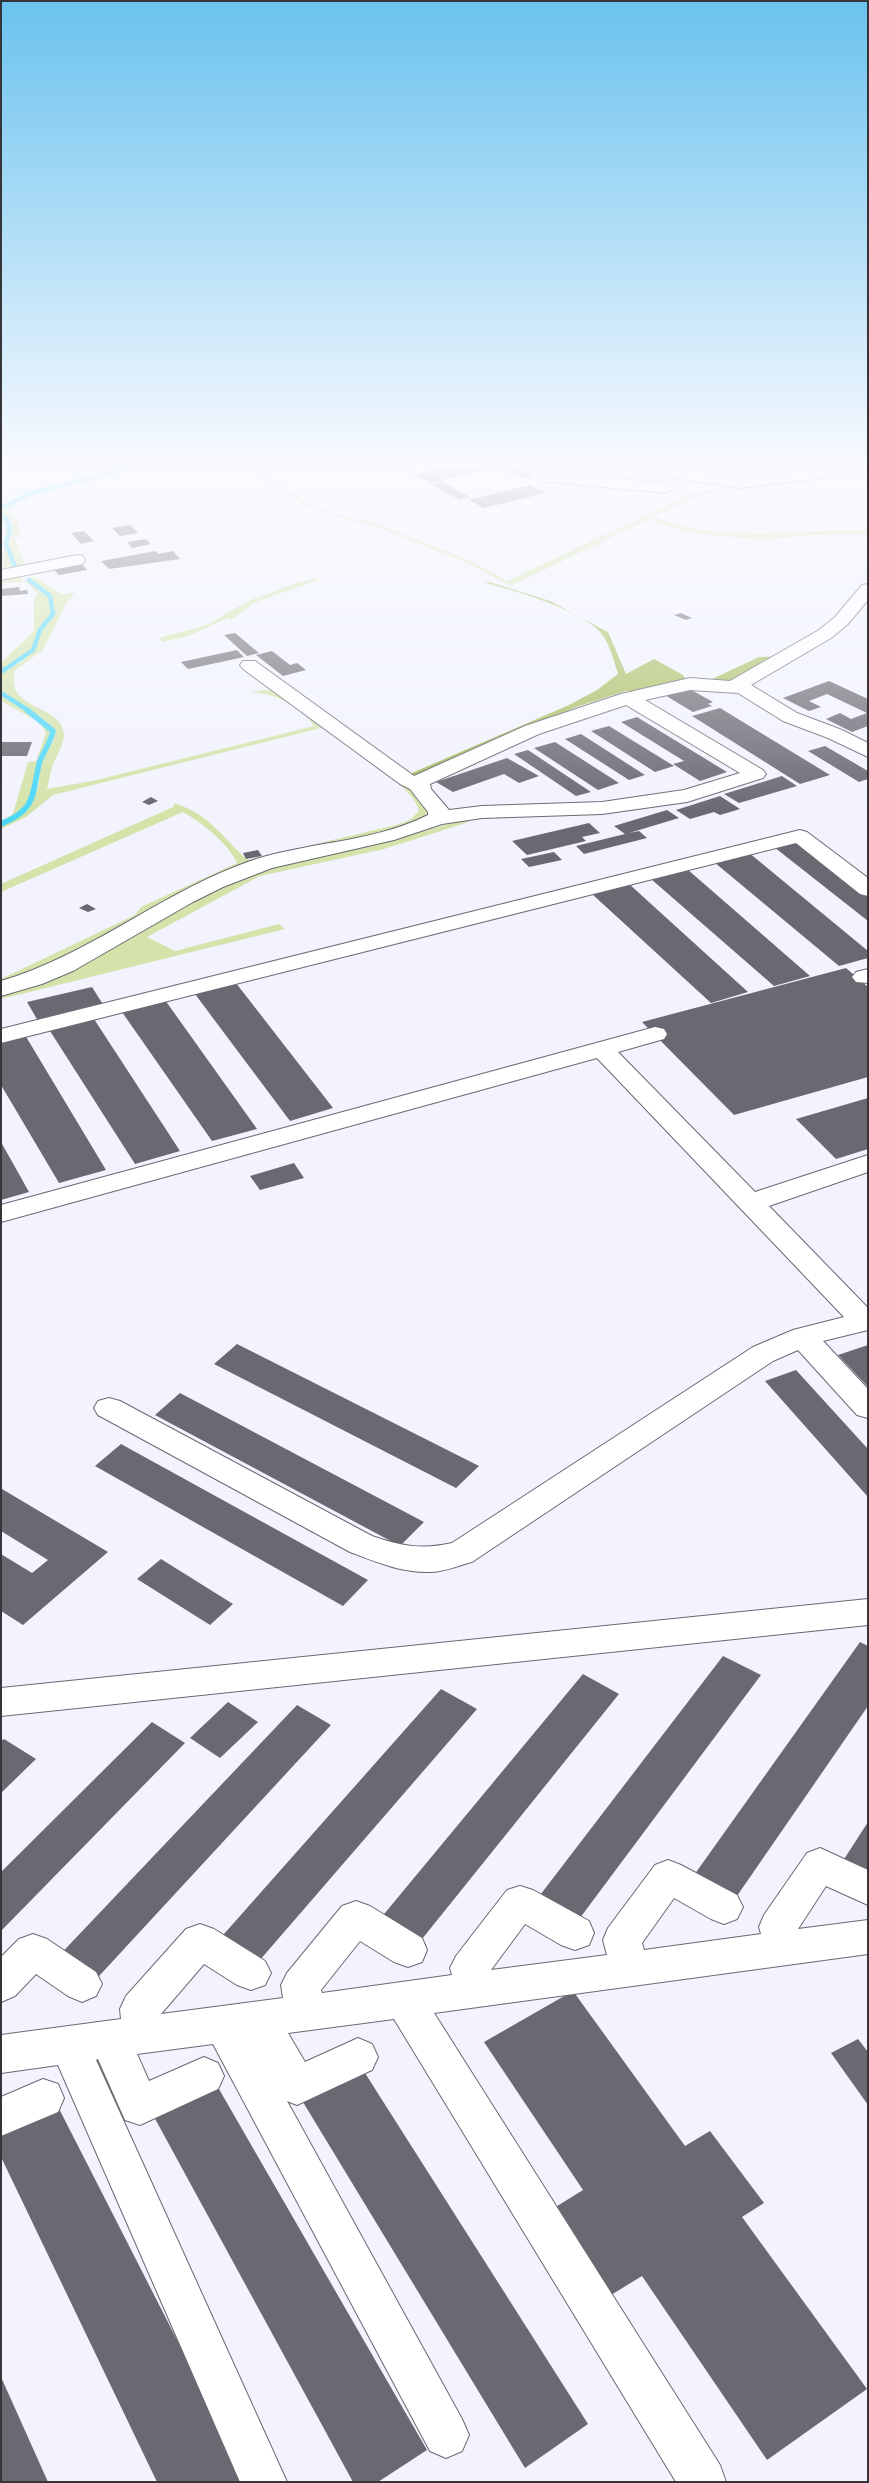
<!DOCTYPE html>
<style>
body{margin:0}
#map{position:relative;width:869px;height:2483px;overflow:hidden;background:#f2f3fe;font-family:"Open Sans",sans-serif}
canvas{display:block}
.frame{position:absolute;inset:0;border:2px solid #36363a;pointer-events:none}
</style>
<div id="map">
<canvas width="869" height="2483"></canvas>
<div class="frame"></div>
</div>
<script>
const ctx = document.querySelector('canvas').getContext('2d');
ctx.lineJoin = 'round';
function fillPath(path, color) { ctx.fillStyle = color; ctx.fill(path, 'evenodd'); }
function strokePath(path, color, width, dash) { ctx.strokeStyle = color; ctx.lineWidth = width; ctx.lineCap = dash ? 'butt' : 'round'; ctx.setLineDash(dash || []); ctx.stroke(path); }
fillPath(new Path2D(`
 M 134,467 L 146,467 L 36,495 L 13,505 L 11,511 L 17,518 L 22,537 L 14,538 L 26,565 L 16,566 L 16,561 L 7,544 C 11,532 17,522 1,515 L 1,508 L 30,494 Z
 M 254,467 L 262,467 L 264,473 L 318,509 L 379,525 L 471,561 L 507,581 L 694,492 L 742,486 L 698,496 L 654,517 C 719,544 799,529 868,530 L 868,535 L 812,535 L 760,540 L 691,533 L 648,520 L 511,586 L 467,563 L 383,529 L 311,509 L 254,472 L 252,469 Z
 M 1,516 L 5,518 C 12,528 8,534 5,544 L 13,561 L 14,566 L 4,568 C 0,551 12,536 1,516 Z
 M 18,576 L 24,581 L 27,580 L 49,596 L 51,614 L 39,630 L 32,650 L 19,661 L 1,671 L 1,663 L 34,631 L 34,600 L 38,594 L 26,582 L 1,583 L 1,579 Z
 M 34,577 L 61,594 L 75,593 L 66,604 L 43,650 L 15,670 C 4,712 62,703 64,734 C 64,745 56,756 52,767 C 50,774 49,782 47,789 L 92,781 L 314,726 C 301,705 275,694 251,692 L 274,689 L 414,787 C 419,796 432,809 424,818 L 388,832 L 288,855 L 57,964 L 1,982 L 1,979 L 135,915 L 141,907 L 237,863 C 227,842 202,823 183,812 L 1,892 L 1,884 L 173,807 L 175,803 C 213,817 219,835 248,860 L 396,825 L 410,820 L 419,811 C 416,788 348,745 327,730 L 321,728 L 53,795 L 26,817 L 1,829 L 1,825 C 22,818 36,803 39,781 C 40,774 40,764 43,758 C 47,750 57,740 54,730 C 52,723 11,700 1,691 L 1,672 L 21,662 L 34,650 L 41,630 L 54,614 L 51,596 L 29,579 Z
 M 317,578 L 321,579 L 256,602 L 231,620 L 228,618 L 188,636 L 163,642 L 159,638 L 207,625 L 248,601 L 299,582 Z
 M 1,694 C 16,708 41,715 52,731 C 51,743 43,749 39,759 C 37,765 37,773 36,779 C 33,801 22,815 1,823 L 1,821 L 13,814 L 28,762 L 36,761 L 46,733 L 39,722 L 1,701 Z
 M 465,819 L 469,822 L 384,849 L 260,876 L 147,937 L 175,951 L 279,924 L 285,929 L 1,999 L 1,991 L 108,946 L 248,872 L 403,837 Z`), '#d4e3a9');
fillPath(new Path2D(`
 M 490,582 L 550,601 L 608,632 L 626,674 L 654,659 L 683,675 L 686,680 L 644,693 L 626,691 L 576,707 L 414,779 L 412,773 L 569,705 L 597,690 L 618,674 C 614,661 609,641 599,631 C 580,610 514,590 485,583 Z
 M 785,656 L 738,682 L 708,681 L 759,657 Z`), '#a8be5e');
strokePath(new Path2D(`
 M 1,508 L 29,494 L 132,467
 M 1,516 L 6,518 L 10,528 L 6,544 L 15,566
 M 1,672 L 33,650 L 40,630 L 53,614 L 50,596 L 29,580
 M 1,693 L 29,711`), '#4cd7f8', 4.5);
strokePath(new Path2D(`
 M 1,824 C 36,810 32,795 39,764 C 42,754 49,745 52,735 L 53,731 L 27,710`), '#4cd7f8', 5.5);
fillPath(new Path2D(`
 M 445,467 L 489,467 L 493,468 L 430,483 L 414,474 Z
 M 499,467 L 519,467 L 534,475 L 520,478 Z
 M 441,481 L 470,497 L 460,500 L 430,484 Z
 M 530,485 L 546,493 L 484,508 L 469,500 Z
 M 130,525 L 138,533 L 120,536 L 112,528 Z
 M 84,531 L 94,541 L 81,544 L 71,533 Z
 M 146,539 L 151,544 L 132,548 L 127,542 Z
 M 156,551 L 158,554 L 173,551 L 180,559 L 109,569 L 101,561 Z
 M 82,564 L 87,570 L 59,575 L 53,569 Z
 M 19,587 L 20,591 L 27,590 L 28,594 L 1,596 L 1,589 Z
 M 681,613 L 692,618 L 686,620 L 674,615 Z
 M 235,633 L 259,653 L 247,656 L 224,635 Z
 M 237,650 L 244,657 L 188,669 L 181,662 Z
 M 272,651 L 290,665 L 297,663 L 306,670 L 283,676 L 256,655 Z
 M 829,681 L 868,699 L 868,726 L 852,732 L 826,719 L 840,713 L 851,719 L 867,713 L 827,694 L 809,701 L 821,707 L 809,711 L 783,698 Z
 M 686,687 L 713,702 L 708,704 L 712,706 L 693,712 L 663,694 Z
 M 720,708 L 830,775 L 800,784 L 692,716 Z
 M 637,717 L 727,772 L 700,781 L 673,764 L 684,761 L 621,722 Z
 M 609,726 L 674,766 L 655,772 L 591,731 Z
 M 581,734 L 645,775 L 629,780 L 565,739 Z
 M 1,742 L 32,742 L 27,756 L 1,756 Z
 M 555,742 L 619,783 L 598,790 L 534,748 Z
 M 825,746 L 868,771 L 868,779 L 859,782 L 808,751 Z
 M 528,750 L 591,792 L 576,796 L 514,754 Z
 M 507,758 L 539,776 L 519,783 L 504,774 L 453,792 L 436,782 Z
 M 782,776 L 797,786 L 739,803 L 724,794 Z
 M 720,796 L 740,809 L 720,815 L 714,812 L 690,819 L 676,810 Z
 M 151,797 L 158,801 L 149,805 L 142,802 Z
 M 667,810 L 679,818 L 629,833 L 639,831 L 647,838 L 584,854 L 576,846 L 625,834 L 614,826 Z
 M 589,823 L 600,833 L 582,837 L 586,841 L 527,855 L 512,841 Z
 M 798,841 L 868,895 L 868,921 L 774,847 Z
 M 258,850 L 262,856 L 246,859 L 243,853 Z
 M 554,852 L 562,860 L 529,867 L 521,859 Z
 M 748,852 L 868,951 L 868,958 L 839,966 L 714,862 Z
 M 687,869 L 810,976 L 774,986 L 651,879 Z
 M 628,883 L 748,992 L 711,1003 L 592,894 Z
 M 87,904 L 96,909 L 88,912 L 79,908 Z
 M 846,968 L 868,987 L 868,1077 L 734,1115 L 642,1022 Z
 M 236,983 L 333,1108 L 290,1121 L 195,994 Z
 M 92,987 L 104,1006 L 38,1021 L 27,1002 Z
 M 165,1000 L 257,1129 L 212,1141 L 122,1012 Z
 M 94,1019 L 180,1151 L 135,1164 L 50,1031 Z
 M 25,1035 L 106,1170 L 59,1183 L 1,1085 L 1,1042 Z
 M 868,1098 L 868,1149 L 836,1159 L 796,1119 Z
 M 1,1142 L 29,1192 L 1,1200 Z
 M 294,1163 L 304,1178 L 260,1190 L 250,1176 Z
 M 237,1344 L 479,1466 L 456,1488 L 214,1364 Z
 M 868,1345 L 868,1387 L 838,1355 Z
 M 796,1370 L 868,1449 L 868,1497 L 765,1381 Z
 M 180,1393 L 424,1522 L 400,1546 L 155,1415 Z
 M 121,1444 L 368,1580 L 343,1606 L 95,1466 Z
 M 2,1489 L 108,1552 L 23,1625 L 1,1611 L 1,1554 L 32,1573 L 48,1560 L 1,1531 Z
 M 161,1559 L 233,1604 L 210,1625 L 137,1579 Z
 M 860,1642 L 868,1646 L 868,1706 L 728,1909 L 687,1885 Z
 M 723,1656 L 761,1675 L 574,1926 L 534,1903 Z
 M 583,1674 L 619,1694 L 414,1949 L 375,1925 Z
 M 441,1689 L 477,1709 L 253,1968 L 216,1943 Z
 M 228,1702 L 258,1722 L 220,1758 L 190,1738 Z
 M 297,1705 L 331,1725 L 88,1988 L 52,1963 Z
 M 152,1722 L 185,1743 L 1,1931 L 1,1872 Z
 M 4,1739 L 36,1759 L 1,1793 L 1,1741 Z
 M 868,1822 L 868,1883 L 839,1867 Z
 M 573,1991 L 685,2146 L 710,2131 L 764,2203 L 742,2217 L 867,2389 L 767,2460 L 642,2276 L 611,2295 L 554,2208 L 583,2190 L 484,2042 Z
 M 858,2039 L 868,2052 L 868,2105 L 831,2053 Z
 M 351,2051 L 588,2424 L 525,2468 L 292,2084 Z
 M 208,2070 L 427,2450 L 378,2482 L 353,2482 L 147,2104 Z
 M 50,2091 L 247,2477 L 240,2482 L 157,2482 L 1,2157 L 1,2117 Z
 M 1,2377 L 48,2482 L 1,2482 Z`), '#6a6972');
const minor = new Path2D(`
 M 630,467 L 666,467 L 740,478 L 839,467 L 868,467 L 868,473 L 740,488 L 638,472 Z
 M 545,473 L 666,483 L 674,488 L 666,493 L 540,481 L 537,478 L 540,475 Z
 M 77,555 L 83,556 L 85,560 L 83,564 L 1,580 L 1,570 Z
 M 868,584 L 868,600 L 847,625 L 831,638 L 751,685 L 797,713 L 842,730 L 868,743 L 868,757 L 828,738 L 783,721 L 738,693 L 690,690 L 645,700 L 763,770 L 766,774 L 763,778 L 687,802 L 602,814 L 482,818 L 442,824 L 394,840 L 272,868 L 223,887 L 193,902 L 73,971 L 42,984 L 1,996 L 1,981 C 86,956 155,898 237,866 C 298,841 369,845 428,815 L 428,812 L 410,789 L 400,784 L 243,669 L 240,665 L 243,661 L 255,661 L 414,776 L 525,726 L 621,694 L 690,678 L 730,681 L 819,630 L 835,617 L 862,585 ZM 626,705 L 740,773 L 684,790 L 602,802 L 482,806 L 449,810 L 431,789 L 430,784 L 539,734 Z
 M 800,830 L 807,832 L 868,878 L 868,896 L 860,894 L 796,843 L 1,1043 L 1,1029 Z
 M 868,969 L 868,983 L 856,982 L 852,977 L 856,972 Z
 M 655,1027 L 664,1029 L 667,1034 L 664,1039 L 618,1052 L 755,1192 L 868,1155 L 868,1172 L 769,1206 L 868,1308 L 868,1330 L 823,1341 L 868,1389 L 868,1418 L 857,1415 L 798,1350 L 773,1361 L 472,1562 C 460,1565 444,1572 430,1572 C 402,1573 376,1562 350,1552 L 98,1415 L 94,1408 L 98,1401 L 109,1398 L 120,1401 L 372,1536 C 401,1546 422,1550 452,1543 L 753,1347 L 793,1330 L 844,1317 L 597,1058 L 1,1222 L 1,1205 Z
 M 868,1599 L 868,1625 L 1,1716 L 1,1688 Z
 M 820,1848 L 868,1870 L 868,1905 L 826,1886 L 798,1929 L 868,1920 L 868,1954 L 434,2013 L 720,2465 L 726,2482 L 676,2482 L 394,2019 L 288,2033 L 305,2062 L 358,2038 L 372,2044 L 378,2057 L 372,2070 L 297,2105 L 287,2101 L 462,2419 L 469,2435 L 462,2451 L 446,2458 L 430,2451 L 213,2044 L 137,2054 L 149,2081 L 204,2057 L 218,2063 L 224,2076 L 218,2089 L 140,2125 L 125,2120 L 98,2059 L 96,2060 L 287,2482 L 240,2482 L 58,2065 L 1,2073 L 1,2035 L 121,2019 L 120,2009 L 126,1996 L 186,1929 L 200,1924 L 214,1929 L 265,1961 L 271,1973 L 265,1985 L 251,1990 L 237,1985 L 204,1964 L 161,2014 L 283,1998 L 281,1985 L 287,1973 L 342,1906 L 356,1901 L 370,1906 L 422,1938 L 427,1950 L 422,1962 L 408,1967 L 394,1962 L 360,1941 L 321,1990 L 322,1993 L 452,1975 L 450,1968 L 456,1956 L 507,1890 L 520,1886 L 533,1890 L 589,1921 L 594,1933 L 589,1945 L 575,1950 L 561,1945 L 525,1924 L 491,1970 L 607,1955 L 603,1940 L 608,1928 L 655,1865 L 668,1860 L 681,1865 L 737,1895 L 743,1907 L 737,1919 L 724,1924 L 711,1919 L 674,1898 L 642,1943 L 644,1950 L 761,1934 L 759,1927 L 764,1915 L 807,1853 Z
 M 33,1934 L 47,1939 L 96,1972 L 102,1984 L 96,1996 L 82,2002 L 68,1996 L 36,1974 L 15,1996 L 1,2002 L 1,1957 L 19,1939 Z
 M 43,2079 L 58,2084 L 64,2098 L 58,2112 L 1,2136 L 1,2097 Z`);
strokePath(minor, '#696a72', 2);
fillPath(minor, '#fff');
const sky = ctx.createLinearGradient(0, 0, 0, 814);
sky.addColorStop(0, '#69c2ee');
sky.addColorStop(0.57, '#f9faff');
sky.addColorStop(1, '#f9faff00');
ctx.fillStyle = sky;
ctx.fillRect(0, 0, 869, 814);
</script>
